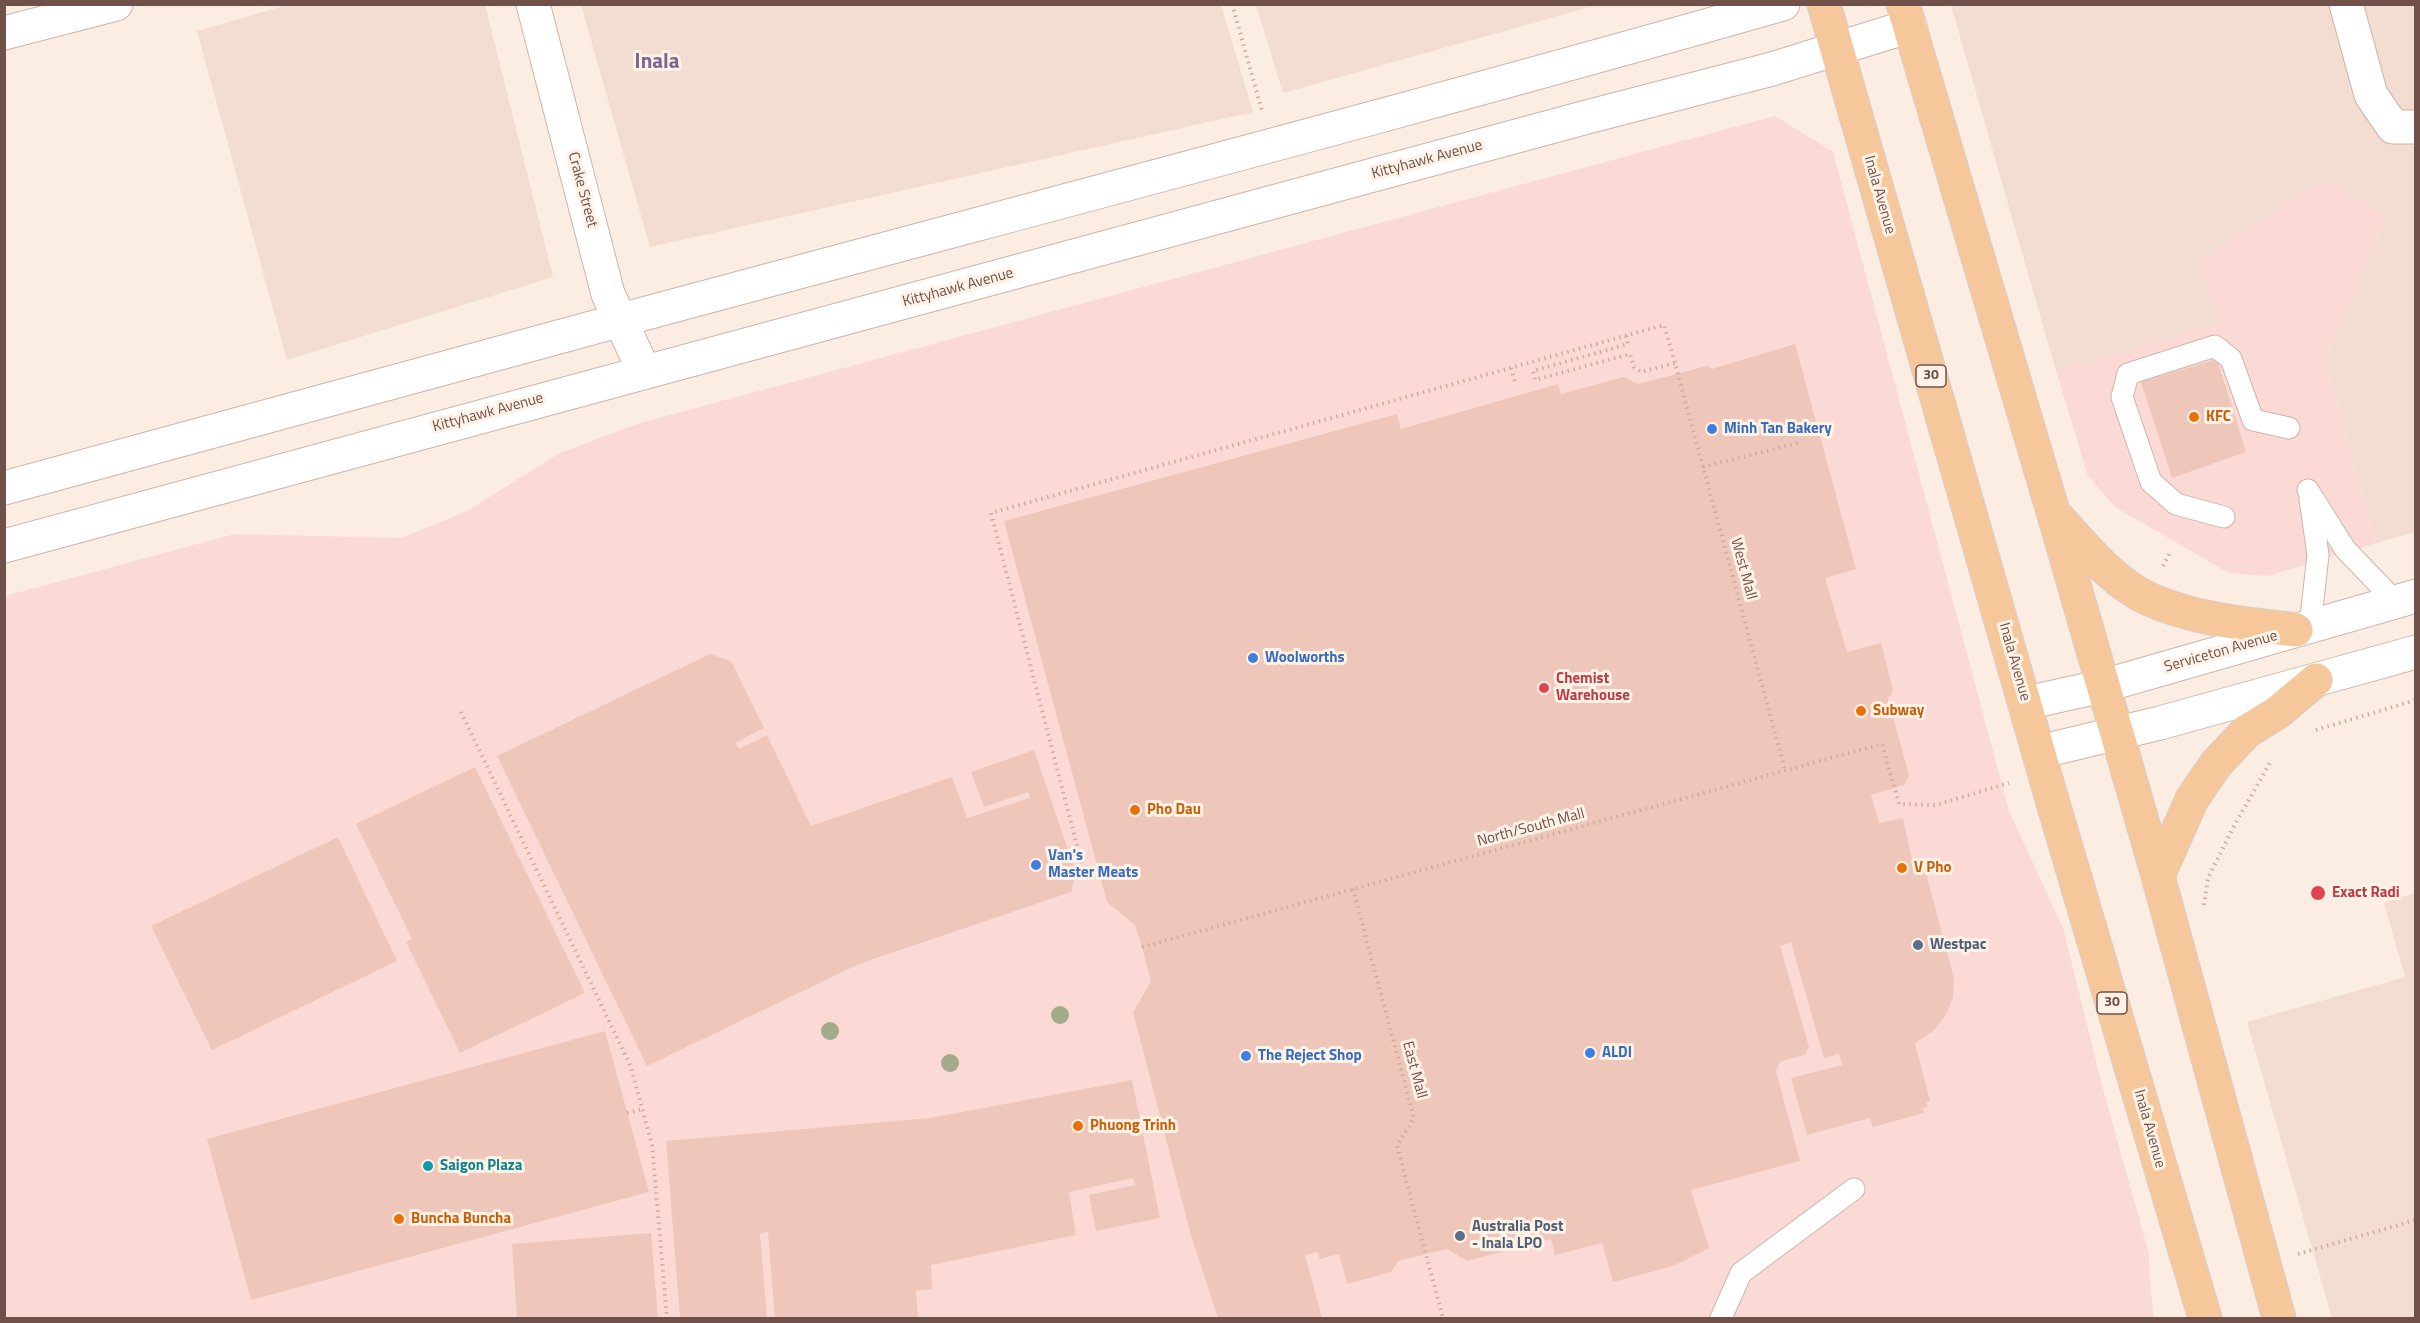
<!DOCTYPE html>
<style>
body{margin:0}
#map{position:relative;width:2420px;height:1323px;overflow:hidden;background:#fbede1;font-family:"Titillium Web",sans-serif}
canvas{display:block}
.frame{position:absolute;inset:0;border:6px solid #705149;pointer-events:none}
</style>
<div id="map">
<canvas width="2420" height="1323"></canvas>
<div class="frame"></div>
</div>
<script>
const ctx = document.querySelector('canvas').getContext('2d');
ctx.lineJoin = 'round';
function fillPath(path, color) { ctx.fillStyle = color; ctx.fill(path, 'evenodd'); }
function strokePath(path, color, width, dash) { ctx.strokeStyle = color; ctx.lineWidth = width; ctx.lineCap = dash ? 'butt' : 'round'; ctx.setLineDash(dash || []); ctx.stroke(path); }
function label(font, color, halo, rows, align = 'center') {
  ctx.font = font + ' "Titillium Web",sans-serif'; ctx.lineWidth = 6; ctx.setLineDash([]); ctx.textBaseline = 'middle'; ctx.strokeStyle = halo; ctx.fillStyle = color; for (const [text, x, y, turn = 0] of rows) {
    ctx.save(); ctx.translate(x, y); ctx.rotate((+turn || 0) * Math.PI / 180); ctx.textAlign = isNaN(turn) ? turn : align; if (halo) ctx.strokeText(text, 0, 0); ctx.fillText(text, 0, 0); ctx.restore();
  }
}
fillPath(new Path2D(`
 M 287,5 L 485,5 L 553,277 L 287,360 L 197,31 Z
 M 581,5 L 1221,5 L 1253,112 L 650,247 Z
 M 1256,5 L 1256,4 L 1597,5 L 1283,93 Z
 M 1951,5 L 2415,5 L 2415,532 L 2376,543 L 2325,360 L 2387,216 L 2219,323 L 2056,371 Z
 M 2415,893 L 2415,1318 L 2332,1318 L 2247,1022 L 2405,977 L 2384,903 Z`), '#f2ddd0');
fillPath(new Path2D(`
 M 1775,116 L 1833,152 L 2009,811 L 2063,928 L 2103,1089 L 2149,1254 L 2150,1285 L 2154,1318 L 5,1318 L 5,596 L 235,534 L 401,538 L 467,511 L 560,453 L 637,424 Z
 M 2323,181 L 2387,216 L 2325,360 L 2376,543 L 2268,576 L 2229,573 L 2115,507 L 2088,476 L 2056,371 L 2219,323 L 2201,260 Z`), '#fbdad5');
fillPath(new Path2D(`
 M 1795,344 L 1856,569 L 1825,578 L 1847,652 L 1881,643 L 1893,690 L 1888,699 L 1909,775 L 1904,785 L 1871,795 L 1879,823 L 1903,818 L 1915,872 L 1925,869 L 1954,979 L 1953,998 L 1945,1016 L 1933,1031 L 1915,1043 L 1930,1101 L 1926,1102 L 1928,1107 L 1923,1108 L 1924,1113 L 1873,1127 L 1870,1118 L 1807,1135 L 1791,1078 L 1842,1065 L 1839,1054 L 1824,1058 L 1791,942 L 1780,946 L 1809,1047 L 1805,1055 L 1781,1061 L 1776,1071 L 1800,1161 L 1691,1190 L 1709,1248 L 1673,1266 L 1613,1282 L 1602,1243 L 1555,1255 L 1551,1239 L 1467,1261 L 1447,1249 L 1398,1261 L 1391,1272 L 1347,1284 L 1339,1254 L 1320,1259 L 1317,1252 L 1305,1255 L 1322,1318 L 1218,1318 L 1190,1232 L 1133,1012 L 1151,982 L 1142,947 L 1135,925 L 1107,902 L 1004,521 L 1397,414 L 1401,429 L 1558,384 L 1561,394 L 1624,377 L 1638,384 L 1707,366 L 1712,369 Z
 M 2217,359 L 2246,452 L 2172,478 L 2141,382 Z
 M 710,654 L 731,661 L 764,728 L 735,743 L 739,749 L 767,735 L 811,826 L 952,777 L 967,818 L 1030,798 L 1028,792 L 984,807 L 971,772 L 1034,750 L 1076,873 L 1071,892 L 859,964 L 647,1066 L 497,756 Z
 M 475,767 L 585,993 L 460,1053 L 406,942 L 412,939 L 356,824 Z
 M 338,837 L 397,961 L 212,1050 L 151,926 Z
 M 605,1031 L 649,1192 L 251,1300 L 207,1139 Z
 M 1132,1080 L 1160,1218 L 1096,1231 L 1089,1195 L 1135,1185 L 1133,1178 L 1069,1192 L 1076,1235 L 931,1265 L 932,1289 L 916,1291 L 918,1318 L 775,1318 L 768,1232 L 760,1234 L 767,1318 L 680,1318 L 666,1141 L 930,1118 Z
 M 651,1233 L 658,1318 L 517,1318 L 512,1244 Z`), '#efc7ba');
const service = new Path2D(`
 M 2308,490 L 2345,549 L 2395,601
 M 2310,499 L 2318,555 L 2310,626
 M 2224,517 L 2176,504 L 2151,482 L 2122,397 L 2128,374 L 2215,346 L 2231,359 L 2253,420 L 2289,428
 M 1721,1318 L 1741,1273 L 1854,1189`);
const minor = new Path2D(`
 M 533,4 L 608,294 L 644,371
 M 2346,4 L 2371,95 L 2393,127 L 2416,127
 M 4,33 L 116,4
 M 4,488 C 210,432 416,376 621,320 C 1009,215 1397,114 1783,4
 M 4,546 L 1587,117 L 1772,69 L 1910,26`);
const secondary = new Path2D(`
 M 2026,703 L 2103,686 L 2416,596
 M 2039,752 L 2160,723 L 2416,652`);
const primary = new Path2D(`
 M 1824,4 L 2053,803 L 2205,1318
 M 1903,4 L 2054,515 L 2158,876 L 2279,1318
 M 2058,518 C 2085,547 2114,584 2151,600 C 2197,620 2247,624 2296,630
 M 2158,876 L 2192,799 L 2216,764 L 2247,731 L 2278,712 L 2316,680`);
strokePath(service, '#cdb5ab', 23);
strokePath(minor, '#cdb5ab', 35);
strokePath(secondary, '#d0b4a9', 35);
strokePath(primary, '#d7cecc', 35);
strokePath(new Path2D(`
 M 1232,4 L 1262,111
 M 1626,336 L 1628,344 L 1533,371 L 1535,380 L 1630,354 L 1634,367 L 1641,372 L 1675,363 L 1785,770
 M 1511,368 L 1516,385
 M 1703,467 L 1802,442
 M 2163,566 L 2171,551
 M 461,712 L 631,1067 L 652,1145 L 667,1318
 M 2316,730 L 2416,700
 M 1083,869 L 991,513 L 1664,325 L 1675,363
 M 1353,889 L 1414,1118 L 1397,1146 L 1443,1318
 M 2204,905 L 2208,878 L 2235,824 L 2271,761
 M 1142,947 L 1882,744 L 1899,804 L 1936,805 L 2009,783
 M 627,1113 L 642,1109
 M 2298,1254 L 2416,1220`), '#d3aa9e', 4, [1.5, 4.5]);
strokePath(service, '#fff', 21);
strokePath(minor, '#fff', 33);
strokePath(secondary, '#fff', 33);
strokePath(primary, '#f7c79c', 33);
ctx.fillStyle = '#a2ac8a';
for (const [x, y] of [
 [1060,1015],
 [830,1031],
 [950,1063]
]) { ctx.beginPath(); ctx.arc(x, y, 9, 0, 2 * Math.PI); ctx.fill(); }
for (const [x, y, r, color] of [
 [2194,417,6,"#e8710a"],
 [1712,429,6,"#3f7fe0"],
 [1253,658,6,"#3f7fe0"],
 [1544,688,6,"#e0444e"],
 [1861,711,6,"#e8710a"],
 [1135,810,6,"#e8710a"],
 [1036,865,6,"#3f7fe0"],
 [1902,868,6,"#e8710a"],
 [2318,893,8,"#e0444e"],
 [1918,945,6,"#5c6f8a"],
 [1590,1053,6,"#3f7fe0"],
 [1246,1056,6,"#3f7fe0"],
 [1078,1126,6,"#e8710a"],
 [428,1166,6,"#0f9aa8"],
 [399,1219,6,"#e8710a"],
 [1460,1236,6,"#5c6f8a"]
]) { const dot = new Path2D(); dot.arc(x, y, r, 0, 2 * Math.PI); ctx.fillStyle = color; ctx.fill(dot); strokePath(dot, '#fef1e6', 2); }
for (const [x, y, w] of [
 [1931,376,30],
 [2112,1003,30]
]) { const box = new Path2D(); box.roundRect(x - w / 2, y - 11, w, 22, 4.5); ctx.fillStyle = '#fef1e6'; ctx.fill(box); strokePath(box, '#705149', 1.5); }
label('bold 14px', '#705149', null, [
 ["30",1931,376],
 ["30",2112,1003]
]);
label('15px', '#705149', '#fef1e6', [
 ["Kittyhawk Avenue",1427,160,-15],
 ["Crake Street",582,190,75],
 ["Inala Avenue",1879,195,74],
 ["Kittyhawk Avenue",958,288,-15],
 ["Kittyhawk Avenue",488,413,-15],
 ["West Mall",1743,569,75],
 ["Serviceton Avenue",2221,652,-16],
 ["Inala Avenue",2014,662,74],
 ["North/South Mall",1531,828,-15],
 ["East Mall",1414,1070,75],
 ["Inala Avenue",2149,1129,74]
]);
label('bold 15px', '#c56008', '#fef1e6', [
 ["KFC",2206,417],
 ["Subway",1873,711],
 ["Pho Dau",1147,810],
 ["V Pho",1914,868],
 ["Phuong Trinh",1090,1126],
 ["Buncha Buncha",411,1219]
], 'left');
label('bold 15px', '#366cbe', '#fef1e6', [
 ["Minh Tan Bakery",1724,429],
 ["Woolworths",1265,658],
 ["Van's",1048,856],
 ["Master Meats",1048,873],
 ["ALDI",1602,1053],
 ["The Reject Shop",1258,1056]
], 'left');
label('bold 15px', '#be3a42', '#fef1e6', [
 ["Chemist",1556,679],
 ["Warehouse",1556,696],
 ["Exact Radi",2332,893]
], 'left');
label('bold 15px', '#4e5e75', '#fef1e6', [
 ["Westpac",1930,945],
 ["Australia Post",1472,1227],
 ["- Inala LPO",1472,1244]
], 'left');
label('bold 15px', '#0d838f', '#fef1e6', [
 ["Saigon Plaza",440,1166]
], 'left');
label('bold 21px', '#7d6593', '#fef1e6', [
 ["Inala",657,63]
]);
</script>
